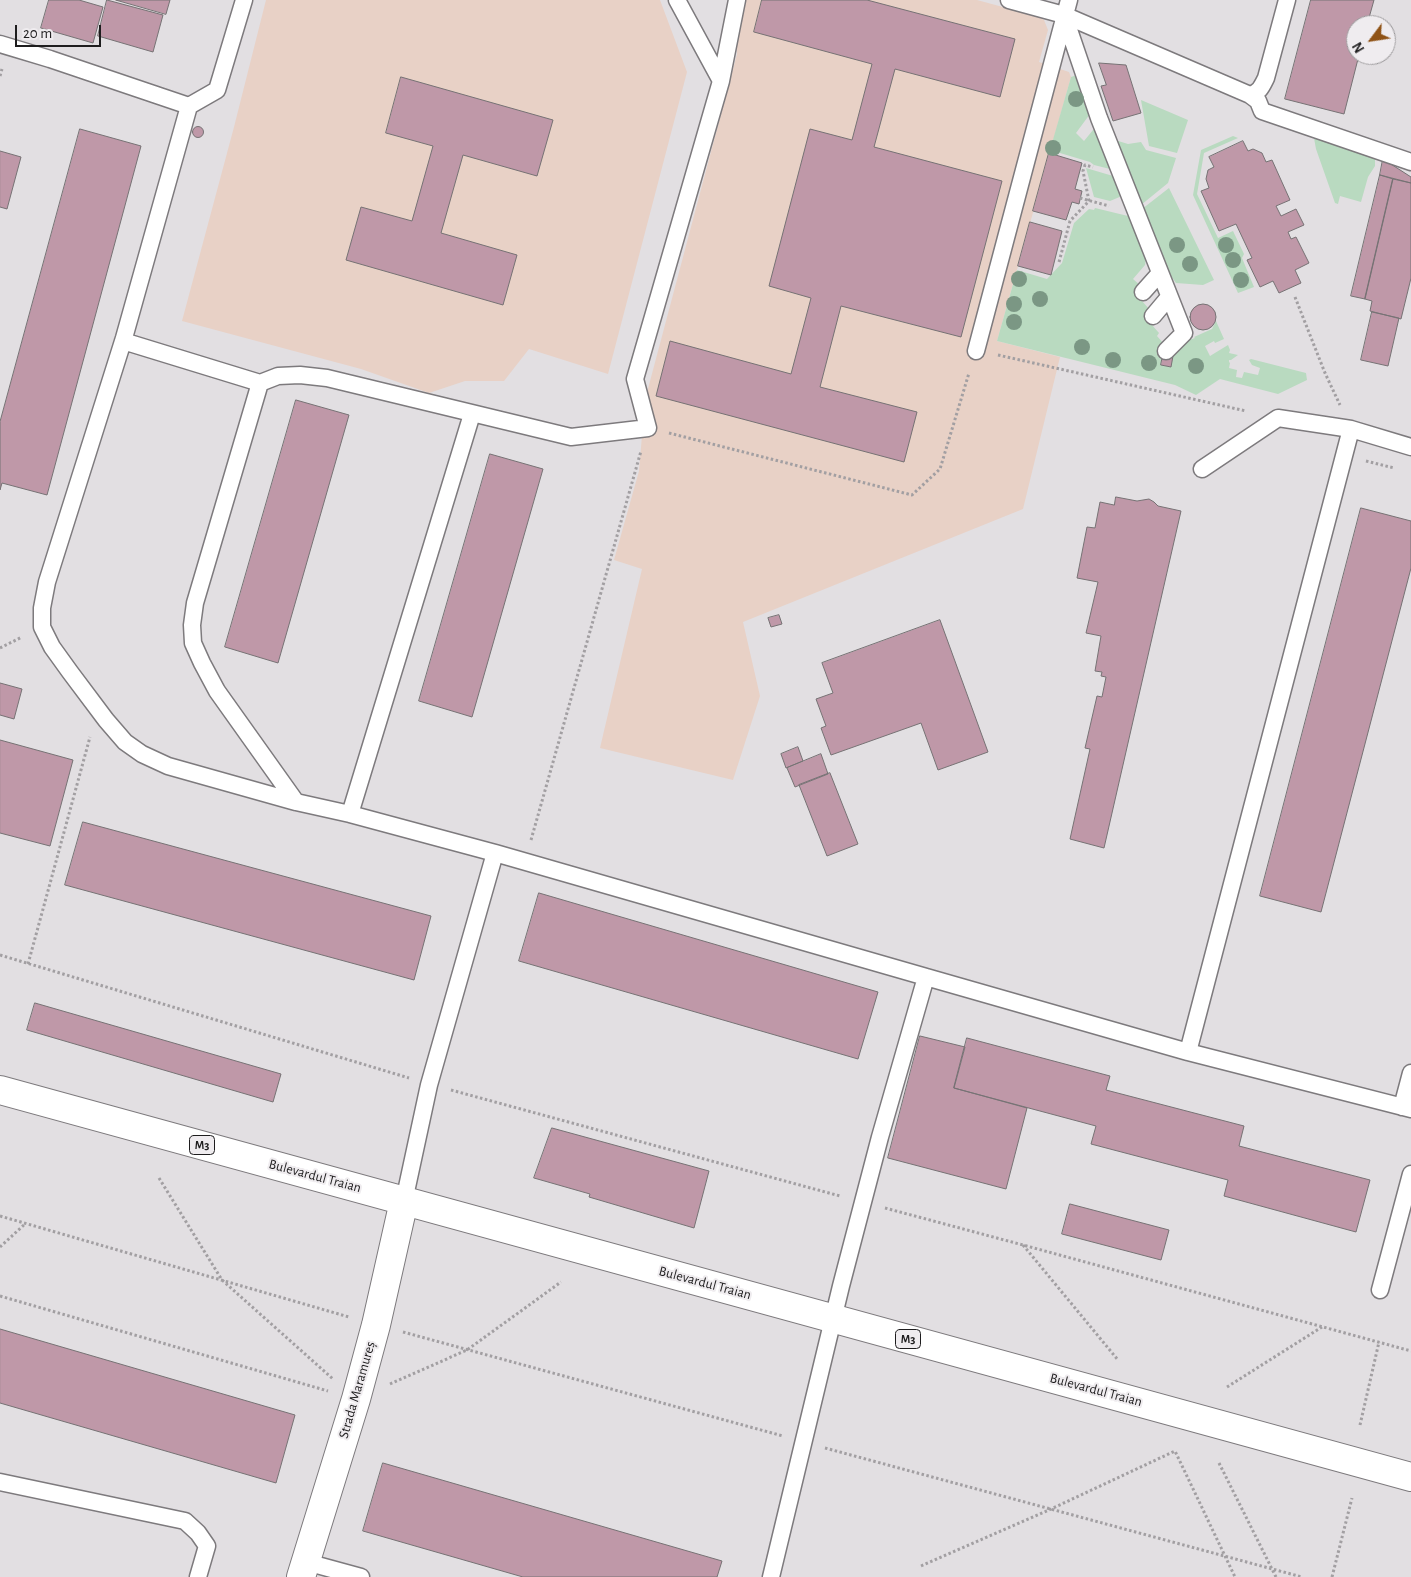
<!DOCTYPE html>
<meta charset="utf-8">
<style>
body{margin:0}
#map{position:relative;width:1411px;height:1577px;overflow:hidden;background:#e2dfe2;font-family:"Alegreya Sans",sans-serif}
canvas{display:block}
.north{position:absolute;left:1346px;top:15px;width:50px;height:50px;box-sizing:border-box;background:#efecef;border:1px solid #9b999b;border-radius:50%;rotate:239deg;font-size:14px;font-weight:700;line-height:20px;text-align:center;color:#1e1d1e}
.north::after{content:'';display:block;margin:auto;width:18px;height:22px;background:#8f5215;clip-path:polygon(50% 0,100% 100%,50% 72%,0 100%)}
.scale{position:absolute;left:15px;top:25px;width:86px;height:22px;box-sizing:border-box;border:2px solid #1e1d1e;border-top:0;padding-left:6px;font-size:15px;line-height:18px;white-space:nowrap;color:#1e1d1e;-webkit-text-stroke:4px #efecef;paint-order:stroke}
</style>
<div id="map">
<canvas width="1411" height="1577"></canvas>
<div class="north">N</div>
<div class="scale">20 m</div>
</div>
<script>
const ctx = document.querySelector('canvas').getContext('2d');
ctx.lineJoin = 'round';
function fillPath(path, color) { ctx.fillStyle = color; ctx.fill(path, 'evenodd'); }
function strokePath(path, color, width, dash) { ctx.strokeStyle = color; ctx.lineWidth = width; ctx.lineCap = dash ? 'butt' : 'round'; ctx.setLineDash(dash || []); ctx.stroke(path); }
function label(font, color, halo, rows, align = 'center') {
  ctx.font = font + ' "Alegreya Sans",sans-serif'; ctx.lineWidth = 4; ctx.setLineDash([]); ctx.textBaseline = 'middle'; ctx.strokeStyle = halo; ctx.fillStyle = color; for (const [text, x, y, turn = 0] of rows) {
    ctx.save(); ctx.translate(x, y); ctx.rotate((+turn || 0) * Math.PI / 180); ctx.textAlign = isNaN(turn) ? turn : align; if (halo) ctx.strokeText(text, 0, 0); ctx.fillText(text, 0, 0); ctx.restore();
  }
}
fillPath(new Path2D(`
 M 266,0 L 660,0 L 687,72 L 608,374 L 529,349 L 504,381 L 465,381 L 429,393 L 361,369 L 182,321 L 234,127 Z
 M 742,0 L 977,0 L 1036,16 L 1044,20 L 1048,30 L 1039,62 L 1069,72 L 1071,77 L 997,341 L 1060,357 L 1023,509 L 743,622 L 760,696 L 733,780 L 600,748 L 642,569 L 614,560 L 639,471 L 645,400 L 737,54 L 735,21 Z`), '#e8d1c6');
fillPath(new Path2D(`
 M 1077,75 L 1090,114 L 1076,133 L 1084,141 L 1093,130 L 1095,129 L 1110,169 L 1094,165 L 1090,162 L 1050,150 L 1071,77 Z
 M 1141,100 L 1188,120 L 1177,153 L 1149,146 Z
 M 1233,136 L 1238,138 L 1204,153 L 1197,194 L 1218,238 L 1233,231 L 1244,254 L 1242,258 L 1254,287 L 1238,293 L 1193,195 L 1201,150 Z
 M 1314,138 L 1375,157 L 1375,166 L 1368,177 L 1361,202 L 1340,196 L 1338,204 L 1335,203 L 1316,149 Z
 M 1115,140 L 1128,144 L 1141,142 L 1146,150 L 1176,158 L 1168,183 L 1141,205 Z
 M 1086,168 L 1113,176 L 1122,196 L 1110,201 L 1094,197 Z
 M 1169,188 L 1214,280 L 1203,285 L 1176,283 L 1168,272 L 1142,209 Z
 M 1095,208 L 1128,216 L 1146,258 L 1145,265 L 1133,279 L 1141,286 L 1145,298 L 1142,301 L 1150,310 L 1155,321 L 1152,325 L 1159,333 L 1157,336 L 1164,344 L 1161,365 L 1171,367 C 1175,346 1174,345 1195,338 L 1194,337 L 1212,329 L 1216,321 L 1224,339 L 1215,343 L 1214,341 L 1205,346 L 1210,356 L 1228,345 L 1230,350 L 1229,353 L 1238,355 L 1231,360 L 1229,360 L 1229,362 L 1230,363 L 1229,368 L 1237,370 L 1236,377 L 1242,378 L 1244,372 L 1258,375 L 1260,368 L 1252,365 L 1249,360 L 1251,359 L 1306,373 L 1307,380 L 1278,394 L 1220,379 L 1196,395 L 1175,385 L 997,341 L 1017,270 L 1047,279 L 1062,263 L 1074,223 L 1089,209 L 1094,210 Z`), '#b9dac0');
const building = new Path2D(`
 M 49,0 L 79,0 L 103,7 L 93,43 L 41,28 Z
 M 107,0 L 163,15 L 153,52 L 98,36 Z
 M 116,0 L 170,0 L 166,14 Z
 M 762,0 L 867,0 L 1015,39 L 1000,97 L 895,69 L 874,147 L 1002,181 L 961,337 L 841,306 L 820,387 L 917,412 L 904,462 L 656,396 L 670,341 L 791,374 L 811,298 L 769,286 L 810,129 L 852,140 L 872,64 L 754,32 Z
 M 1311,0 L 1374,0 L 1367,25 L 1356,25 L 1356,55 L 1359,55 L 1344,114 L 1285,99 Z
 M 1099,63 L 1126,65 L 1141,113 L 1113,121 L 1101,86 L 1106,85 Z
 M 401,77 L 553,120 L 537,176 L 463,155 L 441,233 L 517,255 L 503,305 L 346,260 L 361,207 L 412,221 L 433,146 L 386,133 Z
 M192.5 132a5.5 5.5 0 1 1 11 0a5.5 5.5 0 1 1-11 0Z
 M 80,129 L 141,146 L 47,495 L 2,483 L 0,490 L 0,422 Z
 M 1243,141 L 1248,151 L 1253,149 L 1262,153 L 1266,162 L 1272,160 L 1290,200 L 1276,206 L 1281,216 L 1296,209 L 1304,225 L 1288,232 L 1291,239 L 1296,237 L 1309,263 L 1295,270 L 1301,283 L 1279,293 L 1273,281 L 1260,287 L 1247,260 L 1252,258 L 1236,224 L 1219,231 L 1201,191 L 1209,188 L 1206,179 L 1208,170 L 1214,167 L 1209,157 Z
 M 0,151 L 21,157 L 7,209 L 0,207 Z
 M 1049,153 L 1082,163 L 1075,189 L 1082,191 L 1079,204 L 1072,202 L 1066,220 L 1033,211 Z
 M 1383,159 L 1411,177 L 1411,183 L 1380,175 Z
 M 1380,175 L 1393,179 L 1365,299 L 1351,296 Z
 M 1393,179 L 1411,183 L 1411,278 L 1401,319 L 1370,311 L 1372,301 L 1365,299 Z
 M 1030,222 L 1062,231 L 1051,275 L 1018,266 Z
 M1190 317a13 13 0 1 1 26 0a13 13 0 1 1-26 0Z
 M 1372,312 L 1399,318 L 1388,366 L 1361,360 Z
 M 1163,355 L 1173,356 L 1171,367 L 1161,365 Z
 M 296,400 L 349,415 L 278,663 L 225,647 Z
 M 490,454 L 543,469 L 472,717 L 419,701 Z
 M 1116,497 L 1137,501 L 1149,499 L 1154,502 L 1158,506 L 1181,511 L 1104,848 L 1070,839 L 1090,749 L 1085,748 L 1097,696 L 1102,697 L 1106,677 L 1101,676 L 1102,672 L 1095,671 L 1101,636 L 1086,633 L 1098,582 L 1077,578 L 1087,527 L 1095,528 L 1100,502 L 1114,505 Z
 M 1361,508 L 1411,521 L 1411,568 L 1321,912 L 1260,896 Z
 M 779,615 L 782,624 L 771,627 L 768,618 Z
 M 940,620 L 988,752 L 938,770 L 921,723 L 831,755 L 821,728 L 826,726 L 816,699 L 833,693 L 822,663 Z
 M 0,683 L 22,689 L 14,719 L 0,715 Z
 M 0,740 L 73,760 L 50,846 L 0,833 Z
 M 798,747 L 803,761 L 786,768 L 781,754 Z
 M 821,754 L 828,774 L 795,787 L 787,768 Z
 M 830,773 L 858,844 L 827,856 L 799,785 Z
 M 83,822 L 431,916 L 414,980 L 65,885 Z
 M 539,893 L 878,992 L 858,1059 L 519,961 Z
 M 35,1003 L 281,1074 L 273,1102 L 27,1030 Z
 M 920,1036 L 965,1047 L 954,1088 L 1027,1108 L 1006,1189 L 888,1158 Z
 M 967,1038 L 1110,1076 L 1106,1090 L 1244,1126 L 1239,1146 L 1370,1180 L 1356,1232 L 1224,1196 L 1228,1180 L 1091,1144 L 1096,1126 L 954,1088 Z
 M 552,1128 L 709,1171 L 694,1228 L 589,1197 L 590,1194 L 534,1178 Z
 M 1070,1204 L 1169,1230 L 1161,1260 L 1062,1234 Z
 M 0,1329 L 295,1415 L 276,1483 L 0,1403 Z
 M 383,1463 L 722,1561 L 717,1577 L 523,1577 L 363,1531 Z`);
fillPath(building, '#bf98a8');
strokePath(building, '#767274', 1);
const lane = new Path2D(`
 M 1009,0 L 1064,15 L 1250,95 L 1258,101 L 1262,111 L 1411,162
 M 1064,15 L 1099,118 L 1184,333 L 1166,351
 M 0,44 L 50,59 L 189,106 L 217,90 L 244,0
 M 721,81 L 737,0
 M 1250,95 C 1260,92 1262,86 1266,78 L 1287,0
 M 189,106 L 124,338 L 47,582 L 42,608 L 42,627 L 52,647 L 70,672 L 106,720 L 125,742 L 142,754 L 168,766 L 296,802 L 350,814
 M 1143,292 L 1160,273
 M 1153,316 L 1169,297
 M 123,341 L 260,383 L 278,376 L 300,375 L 327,378 L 571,437 L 648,428 L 635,379 L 721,81 L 677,0
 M 976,351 L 1069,0
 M 260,383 L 195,603 L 192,625 L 193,643 L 202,663 L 217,691 L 296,802
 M 1202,469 L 1278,418 L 1351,429 L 1411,447
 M 495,853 L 926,977
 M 1188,1052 L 1351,429
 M 1402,1107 L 1411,1073
 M 404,1201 L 429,1085 L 495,853 L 350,814 L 472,414
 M 1380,1290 L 1411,1174
 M 0,1482 L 185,1521 L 198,1533 L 207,1546 L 198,1577
 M 306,1562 L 361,1577
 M 771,1577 L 841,1286 L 880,1137 L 926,977 L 1188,1052 L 1411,1109`);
const street = new Path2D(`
 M 301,1577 L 356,1399 L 376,1325 L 404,1201`);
const highway = new Path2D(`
 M 0,1090 L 1411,1477`);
strokePath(lane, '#7d7a7d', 19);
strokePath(street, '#7d7a7d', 30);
strokePath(highway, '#7d7a7d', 30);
strokePath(new Path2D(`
 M 0,76 L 2,69
 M 1080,198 L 1109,206
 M 1059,262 L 1070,221 L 1089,201 L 1083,171 L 1085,165 L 1093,167
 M 1295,297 L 1325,373 L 1340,405
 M 998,355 L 1246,411
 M 669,433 L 912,495 L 940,469 L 969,373
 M 1366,461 L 1394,468
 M 0,648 L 22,637
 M 531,840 L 641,451
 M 0,955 L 409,1078
 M 28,964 L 90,737
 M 451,1090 L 840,1196
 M 159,1178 L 222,1280 L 333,1379
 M 885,1208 L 1023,1245 L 1411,1351
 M 0,1216 L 349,1317
 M 1023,1245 L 1118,1360
 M 0,1247 L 25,1224
 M 0,1296 L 328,1391
 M 403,1332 L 783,1436
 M 390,1384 L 467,1350 L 561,1282
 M 1227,1387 L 1322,1327
 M 1360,1425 L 1379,1342
 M 825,1448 L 1302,1577
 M 1219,1463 L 1276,1577
 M 921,1566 L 1051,1509 L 1175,1451 L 1235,1577
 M 1332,1577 L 1352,1498`), '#a29fa2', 3, [2.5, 2.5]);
strokePath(lane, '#fff', 16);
strokePath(street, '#fff', 28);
strokePath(highway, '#fff', 28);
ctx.fillStyle = '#7b9784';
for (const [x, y] of [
 [1076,99],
 [1053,148],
 [1177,245],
 [1226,245],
 [1233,260],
 [1190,264],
 [1019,279],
 [1241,280],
 [1040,299],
 [1014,304],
 [1014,322],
 [1082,347],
 [1113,360],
 [1149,363],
 [1196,366]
]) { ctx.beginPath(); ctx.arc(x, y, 8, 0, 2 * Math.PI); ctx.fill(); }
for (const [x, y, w] of [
 [202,1145,25],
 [908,1339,25]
]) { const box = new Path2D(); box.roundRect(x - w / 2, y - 9.5, w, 19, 4); ctx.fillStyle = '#efecef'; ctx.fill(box); strokePath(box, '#1e1d1e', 1); }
label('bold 12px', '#1e1d1e', null, [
 ["M3",202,1145],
 ["M3",908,1339]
]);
label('14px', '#1e1d1e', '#efecef', [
 ["Bulevardul Traian",315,1176,15],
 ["Bulevardul Traian",705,1283,15],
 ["Strada Maramureș",357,1390,-74],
 ["Bulevardul Traian",1096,1390,15]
]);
</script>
